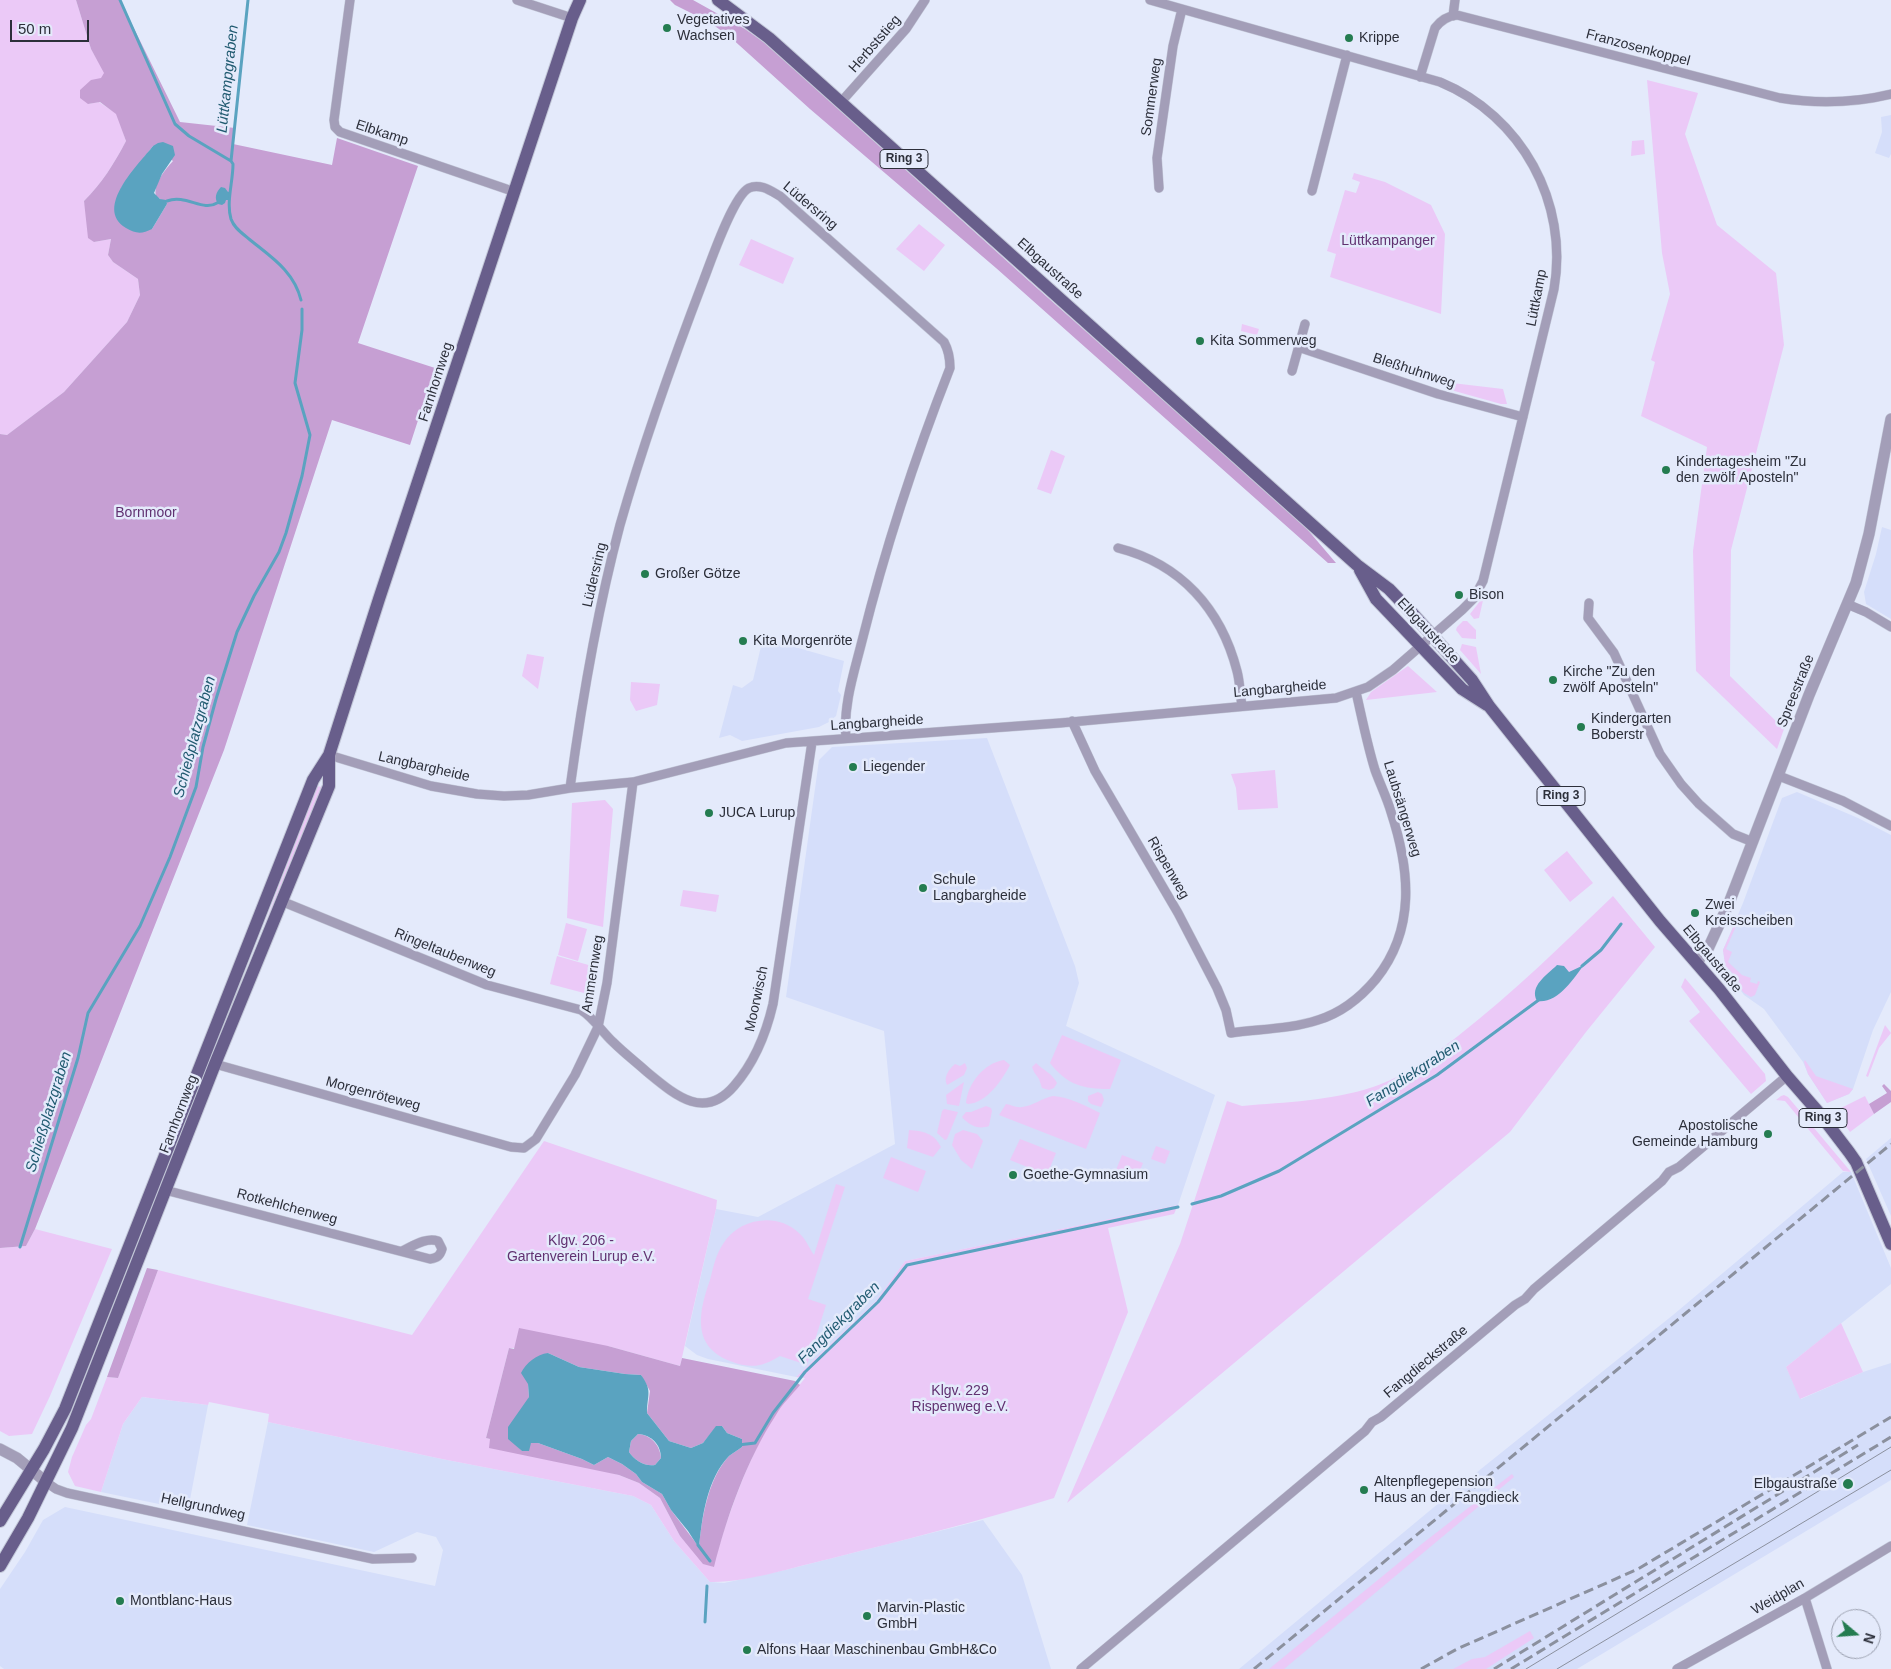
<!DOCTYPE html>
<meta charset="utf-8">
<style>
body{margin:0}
#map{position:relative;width:1891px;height:1669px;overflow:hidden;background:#e4eafb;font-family:Arial,sans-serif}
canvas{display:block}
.north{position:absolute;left:1831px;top:1609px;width:50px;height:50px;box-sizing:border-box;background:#e4eafb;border:1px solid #9a9fae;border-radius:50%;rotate:108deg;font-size:14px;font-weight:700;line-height:20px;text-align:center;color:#2c2f3a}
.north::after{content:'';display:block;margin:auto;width:18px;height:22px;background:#247c50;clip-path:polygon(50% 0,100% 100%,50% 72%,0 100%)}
.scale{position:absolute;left:10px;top:20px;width:79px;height:22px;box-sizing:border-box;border:2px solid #2c2f3a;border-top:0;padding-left:6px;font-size:15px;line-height:18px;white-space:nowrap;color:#2c2f3a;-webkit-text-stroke:4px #e4eafb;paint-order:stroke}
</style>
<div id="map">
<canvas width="1891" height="1669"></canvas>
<div class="north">N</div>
<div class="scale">50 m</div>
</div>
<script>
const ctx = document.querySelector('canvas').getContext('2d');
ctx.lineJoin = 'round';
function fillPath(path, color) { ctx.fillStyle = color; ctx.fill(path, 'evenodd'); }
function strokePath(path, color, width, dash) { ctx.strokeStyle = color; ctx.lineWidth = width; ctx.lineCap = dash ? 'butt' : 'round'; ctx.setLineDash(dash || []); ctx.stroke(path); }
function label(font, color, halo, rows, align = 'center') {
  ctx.font = font + ' Arial,sans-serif'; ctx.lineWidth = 5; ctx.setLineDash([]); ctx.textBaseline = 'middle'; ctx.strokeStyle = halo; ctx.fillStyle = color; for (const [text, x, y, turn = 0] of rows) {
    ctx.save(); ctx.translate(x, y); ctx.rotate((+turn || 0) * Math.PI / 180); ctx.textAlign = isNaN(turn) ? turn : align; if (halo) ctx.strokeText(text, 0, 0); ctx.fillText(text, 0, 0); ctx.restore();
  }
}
fillPath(new Path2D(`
 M 1891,115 L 1891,154 L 1889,158 L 1875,153 L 1882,132 L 1881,117 Z
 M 1882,527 L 1891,530 L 1891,619 L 1866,604 L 1864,592 L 1876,554 Z
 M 763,638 L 844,661 L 838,691 L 841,695 L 836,716 L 829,722 L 819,727 L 742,741 L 730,735 L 719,738 L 733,685 L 742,688 L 753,680 Z
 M 987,738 L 1075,966 L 1079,983 L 1066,1026 L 1215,1095 L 1178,1205 L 905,1261 L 876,1301 L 796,1377 L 708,1359 L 697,1355 L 685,1346 L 716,1209 L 758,1217 L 895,1144 L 884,1031 L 786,997 L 819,760 L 832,747 Z
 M 1797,792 L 1858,818 L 1891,835 L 1891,992 L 1873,1030 L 1853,1089 L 1849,1094 L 1827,1103 L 1808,1074 L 1803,1062 L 1764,1009 L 1744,995 L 1726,971 L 1723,950 L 1743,903 L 1782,798 Z
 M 1891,1138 L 1891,1216 L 1866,1159 Z
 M 1843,1172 L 1851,1172 L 1891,1268 L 1891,1284 L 1786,1367 L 1801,1399 L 1863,1372 L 1891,1363 L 1891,1480 L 1577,1669 L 1239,1669 L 1451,1493 L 1673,1315 Z
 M 142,1397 L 208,1405 L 188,1510 L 101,1492 L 123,1424 Z
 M 268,1422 L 442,1459 L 633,1496 L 651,1505 L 674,1541 L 710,1582 L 724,1583 L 785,1570 L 983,1520 L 1022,1575 L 1051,1669 L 4,1669 L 0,1666 L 0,1589 L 25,1552 L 43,1520 L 65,1507 L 435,1586 L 443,1550 L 436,1537 L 417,1532 L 374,1552 L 247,1525 Z`), '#d5defa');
fillPath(new Path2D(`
 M 0,0 L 76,0 L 91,49 L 105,73 L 88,104 L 99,102 L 117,114 L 126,141 C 114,164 102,183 84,201 L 94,242 L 111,239 L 108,255 L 113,262 L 138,279 L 140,295 L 127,322 L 64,392 L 7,435 L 0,434 Z
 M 1647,80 L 1698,93 L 1685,134 L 1717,225 L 1776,273 L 1784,345 L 1731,550 L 1730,676 L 1784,729 L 1777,749 L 1696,671 L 1693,551 L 1707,447 L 1641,416 L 1655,362 L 1651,360 L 1670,294 L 1662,253 Z
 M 1644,140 L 1645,154 L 1631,156 L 1632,141 Z
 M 1354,173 L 1385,182 L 1431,205 L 1445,234 L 1441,314 L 1330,277 L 1336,254 L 1327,251 L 1345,190 L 1356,193 L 1360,182 L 1352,179 Z
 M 919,224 L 945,245 L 924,271 L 896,249 Z
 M 751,239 L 794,258 L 783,284 L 739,265 Z
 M 1242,324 L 1259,329 L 1257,335 L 1241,331 Z
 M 1452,383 L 1503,389 L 1507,404 L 1501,404 L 1451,390 Z
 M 1051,450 L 1065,456 L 1051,494 L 1037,489 Z
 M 1484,596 L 1479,618 L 1474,619 L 1470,614 Z
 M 1463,621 L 1467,621 L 1476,630 L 1476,639 L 1462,638 L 1456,630 L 1457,627 Z
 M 1462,644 L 1476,647 L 1481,674 L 1460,650 Z
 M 527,654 L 544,657 L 538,689 L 522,676 Z
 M 1408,666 L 1437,692 L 1366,700 L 1371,692 Z
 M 631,682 L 660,684 L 657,705 L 636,711 L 630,700 Z
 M 1275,770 L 1278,808 L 1238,810 L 1236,788 L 1231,774 Z
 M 317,786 L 322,787 L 263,928 Z
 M 605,800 L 613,809 L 603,927 L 567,918 L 572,803 Z
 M 1567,851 L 1593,883 L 1570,902 L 1544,870 Z
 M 683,890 L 719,895 L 716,912 L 680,906 Z
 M 1613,896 L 1655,947 L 1586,1032 L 1510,1132 L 1067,1503 L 1180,1244 L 1227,1101 L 1242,1106 C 1286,1102 1331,1101 1373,1087 C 1407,1075 1430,1057 1458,1036 C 1513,993 1563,944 1613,896 Z
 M 1739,914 L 1741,915 L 1726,949 L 1732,952 L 1728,962 L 1742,975 L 1751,978 L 1750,982 L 1757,984 L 1758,981 L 1760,982 L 1755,995 L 1751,997 L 1744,993 L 1736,984 L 1739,981 L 1729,969 L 1726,971 L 1723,950 Z
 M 566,923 L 587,929 L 578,961 L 558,955 Z
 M 557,956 L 592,966 L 584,993 L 550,984 Z
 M 1685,978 L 1765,1074 L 1766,1081 L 1751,1094 L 1689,1021 L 1700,1012 L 1681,987 Z
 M 1885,1025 L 1891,1033 L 1879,1048 L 1868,1077 L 1866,1076 Z
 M 1062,1035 L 1121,1060 L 1110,1089 C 1083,1089 1067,1085 1050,1063 Z
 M 1004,1060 L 1010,1065 C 1002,1080 987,1103 968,1104 L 966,1103 C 968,1083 984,1063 1004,1060 Z
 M 1805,1060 L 1816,1076 L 1853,1089 L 1849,1094 L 1827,1103 L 1808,1074 L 1804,1062 Z
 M 965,1063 L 967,1068 L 964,1075 L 947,1085 C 943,1077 949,1069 955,1064 L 960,1066 Z
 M 1036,1063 C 1043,1070 1052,1073 1057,1083 L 1054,1088 L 1049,1090 L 1042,1088 L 1039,1079 L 1034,1072 L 1032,1067 Z
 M 964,1082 L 959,1106 L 947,1104 L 946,1095 Z
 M 1098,1092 L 1102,1094 L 1104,1100 L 1101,1107 L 1091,1104 L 1088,1101 L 1088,1096 Z
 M 1784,1095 L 1788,1097 L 1851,1172 L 1843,1171 L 1785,1101 L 1776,1100 L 1781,1096 Z
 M 1053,1096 C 1069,1097 1086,1106 1100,1113 L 1086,1149 L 999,1115 L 1006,1104 C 1012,1105 1016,1108 1022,1107 C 1033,1106 1042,1098 1053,1096 Z
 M 1865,1096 L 1874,1114 L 1850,1132 L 1835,1111 Z
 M 986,1106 L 991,1108 L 992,1111 L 989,1126 C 978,1130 969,1125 962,1117 L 966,1112 L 971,1112 Z
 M 944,1109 L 958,1112 L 947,1139 L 945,1140 L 937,1133 L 942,1111 Z
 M 909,1130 C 923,1131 934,1133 941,1147 L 933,1157 L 907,1148 Z
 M 963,1130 L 977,1134 L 983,1141 L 972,1169 L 961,1160 L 952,1145 L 955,1134 Z
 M 1020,1139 L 1056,1153 L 1047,1175 L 1010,1160 Z
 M 544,1141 L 717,1200 L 716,1209 L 680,1366 L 608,1346 L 509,1348 L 486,1438 L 619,1475 L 639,1483 L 660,1498 L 680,1536 L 713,1567 C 727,1518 748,1456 776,1414 C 784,1401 796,1390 805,1378 L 796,1377 L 876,1301 L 905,1261 L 1178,1205 L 1174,1214 L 1108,1228 L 1128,1312 L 1054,1498 C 979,1521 904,1540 829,1559 C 794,1567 745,1583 710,1582 L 674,1541 L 651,1505 L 633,1496 L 442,1459 L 268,1422 L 269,1414 L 209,1402 L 208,1405 L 142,1397 L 123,1424 L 101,1492 L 75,1486 L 68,1472 L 72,1457 L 86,1425 L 91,1419 L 107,1377 L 118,1378 L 158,1270 L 412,1335 Z
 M 1156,1146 L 1170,1151 L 1165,1164 L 1151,1159 Z
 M 1122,1155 L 1143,1163 L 1137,1178 L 1116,1170 Z
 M 891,1157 L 926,1171 L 918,1192 L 883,1178 Z
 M 836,1184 L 845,1187 L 808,1299 L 826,1305 L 807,1365 L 780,1356 C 762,1367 751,1369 730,1361 C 691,1346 699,1311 710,1280 C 713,1268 716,1254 723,1244 C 739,1218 777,1212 799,1233 C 806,1239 809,1248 814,1255 Z
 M 35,1229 L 112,1249 L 50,1396 L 32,1434 L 9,1436 L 0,1431 L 0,1248 L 26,1246 Z
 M 1841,1323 L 1863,1372 L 1800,1399 L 1786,1367 Z
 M 1512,1474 L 1514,1477 L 1284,1669 L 1269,1669 L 1423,1543 Z
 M 1530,1631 L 1534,1638 L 1486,1669 L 1453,1669 L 1472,1659 L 1485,1657 Z`), '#ebc9f7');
fillPath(new Path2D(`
 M 76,0 L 120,0 L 180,122 L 235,128 L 233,144 L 332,165 L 337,138 L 418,166 L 358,343 L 435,368 L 410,445 L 332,420 L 224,750 L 35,1229 L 26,1246 L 0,1248 L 0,434 L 7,435 L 64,392 L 127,322 L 140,295 L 138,279 L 113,262 L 108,255 L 111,239 L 94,242 L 88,238 L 84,201 C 102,183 114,164 126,141 L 116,114 L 100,102 L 88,104 L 80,98 L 80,90 L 91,80 L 101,78 L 104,73 L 91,49 ZM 153,146 L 173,161 C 165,170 153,184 156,196 L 167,204 L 152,229 L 121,188 Z
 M 670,0 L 693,0 L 745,29 L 765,43 L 1029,281 L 1301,522 L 1336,563 L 1328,563 L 996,268 L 810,109 L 729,36 L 709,22 L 675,5 Z
 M 1884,1084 L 1891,1091 L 1891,1102 L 1874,1114 L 1869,1104 L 1887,1093 L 1882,1086 Z
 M 147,1268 L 158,1270 L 118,1378 L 107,1377 Z
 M 519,1328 L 608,1346 L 680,1366 L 682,1358 L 795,1381 L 800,1385 C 792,1395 782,1404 776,1415 C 747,1459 727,1516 714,1567 L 703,1564 L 680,1536 L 660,1498 L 639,1483 L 619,1475 L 489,1448 L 490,1439 L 486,1438 L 509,1348 L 514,1349 ZM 548,1353 L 579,1367 L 625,1374 L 641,1375 L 650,1391 L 647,1413 L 669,1441 L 691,1448 L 703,1443 L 717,1426 L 722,1426 L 727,1433 L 742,1439 L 742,1447 C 738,1450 733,1453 729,1456 C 708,1479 702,1517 699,1547 L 671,1510 L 662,1494 L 642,1482 L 636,1474 L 622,1464 L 608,1457 L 594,1465 L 582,1459 L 538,1443 L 531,1443 L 522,1451 L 517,1446 L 529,1397 L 528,1384 Z
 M 638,1434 C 651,1435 660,1445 661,1458 L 655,1465 C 645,1467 634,1460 629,1452 L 631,1441 Z`), '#c69fd3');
fillPath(new Path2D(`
 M 163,142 L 173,146 L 175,155 L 162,174 L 154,193 L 160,199 L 166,200 L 167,204 L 152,229 C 142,234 136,234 126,228 C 93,208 139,164 153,146 L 158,143 Z
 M 221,187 L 225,188 L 228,192 L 231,191 L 230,200 L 226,200 L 225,203 L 222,205 L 218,204 C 214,198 216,192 221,187 Z
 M 1557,965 L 1564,966 L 1569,972 L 1584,965 C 1573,979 1558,1004 1537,1001 C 1529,986 1547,975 1557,965 Z
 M 548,1353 L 579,1367 L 625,1374 L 641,1375 C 653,1391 647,1395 647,1413 L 669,1441 L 691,1448 L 703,1443 L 716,1426 L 722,1426 L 727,1433 L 742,1439 L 742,1447 C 738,1450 733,1453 729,1456 C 707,1479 702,1517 699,1548 L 688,1531 L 671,1510 L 662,1494 L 642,1482 L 636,1474 L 622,1464 L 608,1457 L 594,1465 L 582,1459 L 538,1443 L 531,1443 L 529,1451 L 522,1451 L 508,1439 L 508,1427 L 529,1397 L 528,1384 L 521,1373 C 526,1363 537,1354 548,1353 ZM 638,1434 C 652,1435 661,1445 661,1458 L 655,1465 C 645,1467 634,1460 629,1452 L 631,1441 Z`), '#5aa3c0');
strokePath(new Path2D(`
 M 120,0 L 175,124 L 189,136 L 231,161 L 233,164 C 233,182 226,202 231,219 C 234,228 242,233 249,239 C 271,257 294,271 301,300
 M 231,161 L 248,0
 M 167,201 C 186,194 203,212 217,203
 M 1582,966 L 1601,950 L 1621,924
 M 1192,1204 L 1221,1196 L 1279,1171 L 1437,1075 L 1540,999
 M 20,1247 L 78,1058 L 88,1013 L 140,926 L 170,857 L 196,787 L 203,747 L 216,699 L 237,632 L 254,596 L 279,552 L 286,533 L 302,476 L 310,435 L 295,383 L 302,330 L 302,309
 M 738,1445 L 755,1443 L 773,1413 L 805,1372 L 878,1302 L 907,1265 L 1178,1207
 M 698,1545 L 710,1561
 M 705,1622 L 707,1586`), '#5aa3c0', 3);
const minor = new Path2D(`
 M 350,0 L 334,120 L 335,127 L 340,132 L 515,192
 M 517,0 L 572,18
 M 1453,16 L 1455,0
 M 1420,77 L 1435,28 C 1441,20 1447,16 1457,15 L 1780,98 C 1818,104 1854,103 1891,94
 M 841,102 L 906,29 L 925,0
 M 1159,188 L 1157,158 L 1173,46 L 1182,9
 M 1312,191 L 1347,55
 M 1298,347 L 1438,394 L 1523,417
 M 1292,371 L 1305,324
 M 1118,548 C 1181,564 1221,609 1237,671 C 1240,682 1240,694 1242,706
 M 1589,603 L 1588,618 L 1614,653 L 1660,754 L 1681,784 L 1699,804 L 1733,834 L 1753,842
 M 1847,604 L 1866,612 L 1891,627
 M 1072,721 L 1095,771 L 1178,913 L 1217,988 L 1226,1010 L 1231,1033 C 1260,1029 1291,1029 1318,1020 C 1341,1013 1361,997 1376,979 C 1416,929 1410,870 1391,812 C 1387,798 1380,784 1375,770 C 1367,744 1362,718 1356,692
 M 329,755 L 431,786 L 477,794 L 504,796 L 528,795 L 570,788 L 633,782 L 786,743 L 1060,723 L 1336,698 L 1368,687 L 1393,670 L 1462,610 L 1474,598 L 1483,581 L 1554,289 C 1569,203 1522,116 1440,82 L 1150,0
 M 1779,776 L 1843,801 L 1891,826
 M 570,788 C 582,700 597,611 620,525 C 644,441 673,360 704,279 C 711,261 733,196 749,188 C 760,183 771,191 780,196 L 944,342 C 949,351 950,358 950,368 C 915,457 885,549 862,641 C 854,673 843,705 846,738
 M 281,901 L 487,985 L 581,1010 C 594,1018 602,1032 613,1042 C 624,1053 636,1062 647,1072 C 675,1095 704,1121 734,1086 C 755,1062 766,1034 773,1004 L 812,742
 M 215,1064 L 511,1147 L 524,1148 L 536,1139 L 575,1075 L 598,1027 L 607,983 L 633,782
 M 165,1190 L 430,1259 C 437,1258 440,1256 442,1249 L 438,1241 C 426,1237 413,1246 402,1251
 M 46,1482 L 56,1489 L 67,1493 L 373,1559 L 412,1558
 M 1805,1598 L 1827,1669
 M 1081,1669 L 1365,1431 L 1372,1422 L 1381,1417 L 1515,1305 L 1525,1299 L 1534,1289 L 1662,1181 L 1669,1172 L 1679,1167 L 1787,1076
 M 1677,1669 L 1805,1598 L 1891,1546`);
const tertiary = new Path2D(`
 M 1696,962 L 1707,951 L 1729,903 L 1809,695 L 1856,583 L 1869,534 L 1891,419
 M 0,1449 L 17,1458 L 46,1482`);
const primary = new Path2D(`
 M 718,0 L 769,38 L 1357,565 L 1389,589 L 1412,613 L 1472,680 L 1489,706 L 1660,921 L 1719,989 L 1787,1076 L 1820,1114 L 1849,1152 L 1856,1162 L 1891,1244
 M 1360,570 L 1376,599 L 1439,665 L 1462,689 L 1487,705
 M 0,1521 L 44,1449 L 65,1409 L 313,780 L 329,755 L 379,599 L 572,18 L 580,0
 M 0,1566 L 28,1518 L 72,1428 L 215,1064 L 329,786 L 329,755`);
strokePath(minor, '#c3c8d8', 10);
strokePath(tertiary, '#c3c8d8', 12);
strokePath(primary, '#c3c8d8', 14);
strokePath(minor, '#a39eb8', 9);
strokePath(tertiary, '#a39eb8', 11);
strokePath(primary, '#685e8b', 12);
strokePath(new Path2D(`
 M 1526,1669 L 1891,1447
 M 1557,1669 L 1891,1470`), '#8b909e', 1);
strokePath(new Path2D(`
 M 1254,1669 L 1891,1144
 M 1421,1669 L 1457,1649 L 1638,1569 L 1891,1417
 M 1494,1669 L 1858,1445
 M 1511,1669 L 1891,1437`), '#8b909e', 3, [10, 5]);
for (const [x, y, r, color] of [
 [667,28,5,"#247c50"],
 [1349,38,5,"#247c50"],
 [1200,341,5,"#247c50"],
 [1666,470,5,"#247c50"],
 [645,574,5,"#247c50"],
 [1459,595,5,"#247c50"],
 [743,641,5,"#247c50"],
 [1553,680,5,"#247c50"],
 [1581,727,5,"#247c50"],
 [853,767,5,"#247c50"],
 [709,813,5,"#247c50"],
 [923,888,5,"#247c50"],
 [1695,913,5,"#247c50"],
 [1768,1134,5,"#247c50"],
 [1013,1175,5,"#247c50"],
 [1848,1484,6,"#247c50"],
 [1364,1490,5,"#247c50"],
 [120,1601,5,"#247c50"],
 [867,1616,5,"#247c50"],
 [747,1650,5,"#247c50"]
]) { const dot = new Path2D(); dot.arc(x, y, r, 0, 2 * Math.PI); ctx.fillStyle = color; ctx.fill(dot); strokePath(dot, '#e4eafb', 2); }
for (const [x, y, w] of [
 [904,159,48],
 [1561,796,48],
 [1823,1118,48]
]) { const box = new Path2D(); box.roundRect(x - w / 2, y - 9.5, w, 19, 4); ctx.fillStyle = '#e4eafb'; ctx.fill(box); strokePath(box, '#2c2f3a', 1); }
label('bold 12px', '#2c2f3a', null, [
 ["Ring 3",904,159],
 ["Ring 3",1561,796],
 ["Ring 3",1823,1118]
]);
label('14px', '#2c2f3a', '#e4eafb', [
 ["Vegetatives",677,20],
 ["Wachsen",677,36],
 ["Krippe",1359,38],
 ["Kita Sommerweg",1210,341],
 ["Kindertagesheim \"Zu",1676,462],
 ["den zwölf Aposteln\"",1676,478],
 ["Großer Götze",655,574],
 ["Bison",1469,595],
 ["Kita Morgenröte",753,641],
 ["Kirche \"Zu den",1563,672],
 ["zwölf Aposteln\"",1563,688],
 ["Kindergarten",1591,719],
 ["Boberstr",1591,735],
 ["Liegender",863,767],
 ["JUCA Lurup",719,813],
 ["Schule",933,880],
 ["Langbargheide",933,896],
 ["Zwei",1705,905],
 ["Kreisscheiben",1705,921],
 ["Apostolische",1758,1126,"right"],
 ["Gemeinde Hamburg",1758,1142,"right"],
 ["Goethe-Gymnasium",1023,1175],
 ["Altenpflegepension",1374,1482],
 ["Haus an der Fangdieck",1374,1498],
 ["Elbgaustraße",1837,1484,"right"],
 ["Montblanc-Haus",130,1601],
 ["Marvin-Plastic",877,1608],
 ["GmbH",877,1624],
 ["Alfons Haar Maschinenbau GmbH&Co",757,1650]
], 'left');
label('14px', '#2c2f3a', '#e4eafb', [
 ["Herbststieg",875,44,-49],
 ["Franzosenkoppel",1638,48,15],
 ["Sommerweg",1152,97,-82],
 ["Elbkamp",382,133,18],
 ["Lüdersring",810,206,40],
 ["Elbgaustraße",1050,269,42],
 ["Lüttkamp",1537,298,-79],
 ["Bleßhuhnweg",1414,371,18],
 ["Farnhornweg",436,382,-72],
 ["Lüdersring",595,575,-77],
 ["Elbgaustraße",1428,631,47],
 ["Langbargheide",1280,689,-5],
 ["Spreestraße",1796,691,-68],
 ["Langbargheide",877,723,-4],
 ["Langbargheide",424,767,13],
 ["Laubsängerweg",1402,809,73],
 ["Rispenweg",1168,868,60],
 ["Ringeltaubenweg",445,953,22],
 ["Elbgaustraße",1712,959,50],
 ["Ammernweg",593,974,-81],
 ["Moorwisch",757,999,-78],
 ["Morgenröteweg",373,1094,15],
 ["Farnhornweg",179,1114,-69],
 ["Rotkehlchenweg",287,1207,15],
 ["Fangdieckstraße",1426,1362,-40],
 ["Hellgrundweg",203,1507,12],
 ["Weidplan",1778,1597,-30]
]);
label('14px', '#613171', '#e4eafb', [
 ["Lüttkampanger",1388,241],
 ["Bornmoor",146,513],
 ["Klgv. 206 -",581,1241],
 ["Gartenverein Lurup e.V.",581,1257],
 ["Klgv. 229",960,1391],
 ["Rispenweg e.V.",960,1407]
]);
label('italic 15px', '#205a70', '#e4eafb', [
 ["Lüttkampgraben",228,79,-84],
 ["Schießplatzgraben",195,737,-75],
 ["Fangdiekgraben",1413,1074,-33],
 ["Schießplatzgraben",49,1112,-73],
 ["Fangdiekgraben",839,1323,-45]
]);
</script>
